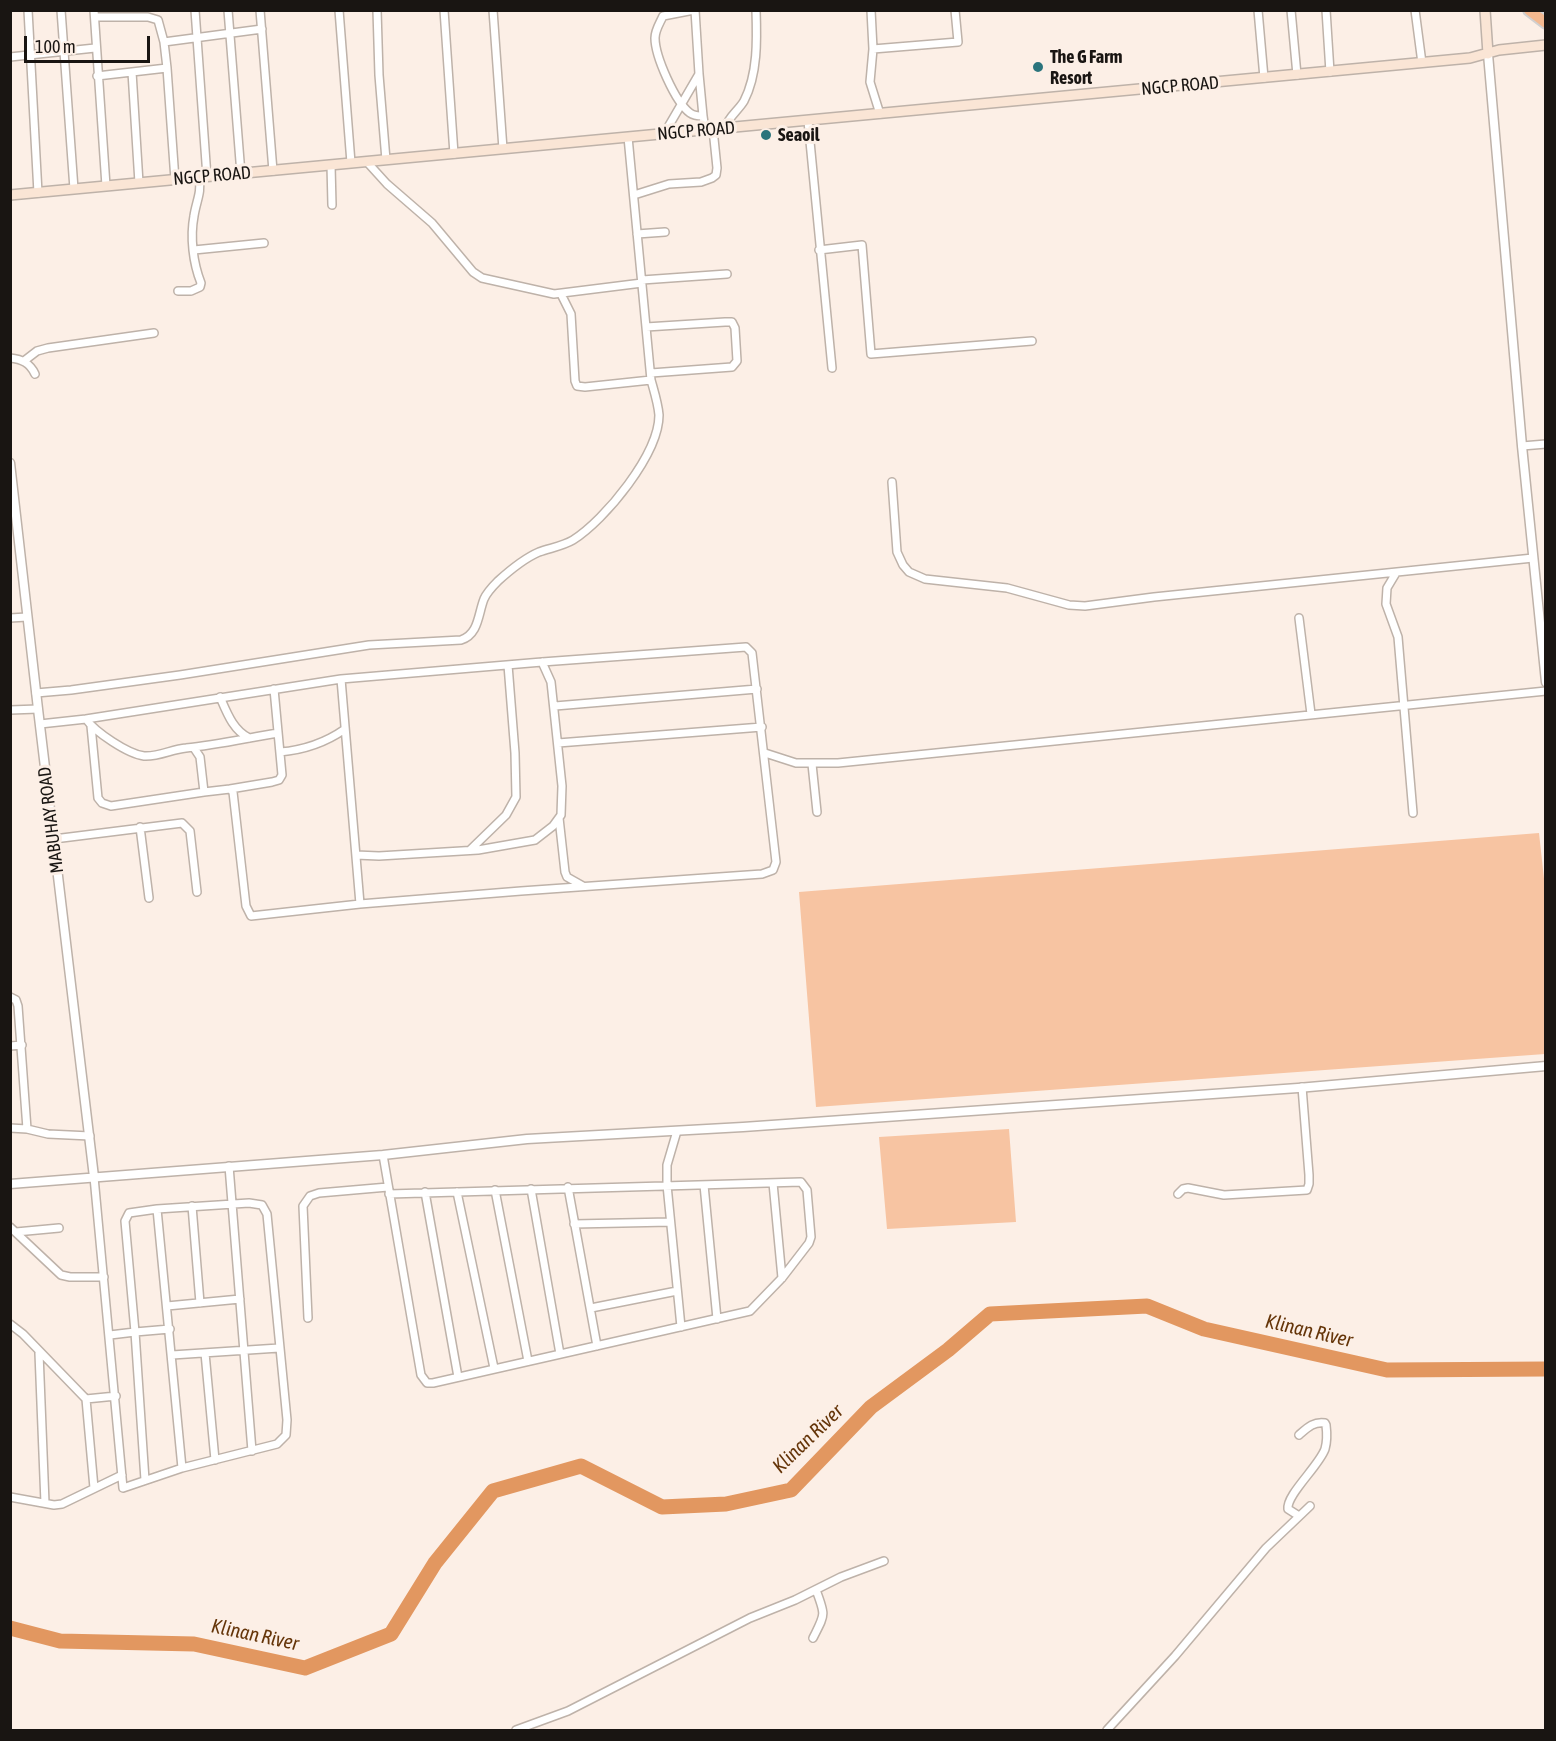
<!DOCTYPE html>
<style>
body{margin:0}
#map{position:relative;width:1556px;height:1741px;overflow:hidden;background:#fcefe6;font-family:"Asap Condensed",sans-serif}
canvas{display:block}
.frame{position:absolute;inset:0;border:12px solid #191512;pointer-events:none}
.scale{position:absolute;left:24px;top:36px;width:126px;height:27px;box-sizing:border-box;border:3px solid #191512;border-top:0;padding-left:8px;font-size:18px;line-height:21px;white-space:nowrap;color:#191512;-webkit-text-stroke:4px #fcefe6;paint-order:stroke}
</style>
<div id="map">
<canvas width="1556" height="1741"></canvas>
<div class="frame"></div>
<div class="scale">100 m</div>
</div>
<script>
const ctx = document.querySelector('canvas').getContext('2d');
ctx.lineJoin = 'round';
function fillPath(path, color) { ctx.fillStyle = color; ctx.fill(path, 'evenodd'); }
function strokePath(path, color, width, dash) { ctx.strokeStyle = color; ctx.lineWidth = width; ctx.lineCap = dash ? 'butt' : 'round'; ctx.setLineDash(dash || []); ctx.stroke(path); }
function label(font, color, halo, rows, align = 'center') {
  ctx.font = font + ' "Asap Condensed",sans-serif'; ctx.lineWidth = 6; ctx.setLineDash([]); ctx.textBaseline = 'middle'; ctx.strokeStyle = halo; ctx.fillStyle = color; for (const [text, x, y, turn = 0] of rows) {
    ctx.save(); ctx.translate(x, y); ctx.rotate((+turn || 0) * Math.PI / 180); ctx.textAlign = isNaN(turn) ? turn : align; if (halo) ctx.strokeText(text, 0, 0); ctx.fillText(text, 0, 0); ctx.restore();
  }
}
fillPath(new Path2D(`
 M 1539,833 L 1546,897 L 1545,1054 L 816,1107 L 799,892 Z
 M 1009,1129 L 1016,1222 L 887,1229 L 879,1137 Z`), '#f7c4a2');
strokePath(new Path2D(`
 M 10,1628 L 60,1641 L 194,1644 L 305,1668 L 391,1634 L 435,1563 L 493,1491 L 581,1466 L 662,1507 L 726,1504 L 791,1490 L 871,1407 L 948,1350 L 990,1314 L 1147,1306 L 1204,1329 L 1387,1370 L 1546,1369`), '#e29760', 15);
const minor = new Path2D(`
 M 28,10 L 38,193
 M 61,10 L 74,189
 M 94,10 L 106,186
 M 195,10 L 207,177
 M 228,10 L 241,174
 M 260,10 L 273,171
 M 339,10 L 351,163
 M 377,10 L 379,75 L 386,160
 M 444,10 L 454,154
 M 493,10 L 503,149
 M 694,10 L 663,16 C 660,23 655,30 655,38 C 655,56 675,102 690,113 C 694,116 698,116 703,116 L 705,130
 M 871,10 L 873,49 L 870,82 L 880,114
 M 1258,10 L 1264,78
 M 1291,10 L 1297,75
 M 1326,10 L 1330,72
 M 1415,10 L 1422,63
 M 95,17 L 148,17 L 158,20 L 164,42 L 167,68 L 175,180
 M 164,42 L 262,29
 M 873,49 L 958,42 L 955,10
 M 10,57 L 95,48
 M 132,72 L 139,183
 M 699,74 L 703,116
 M 97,76 L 167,68
 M 808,121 L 832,368
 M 725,128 C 729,116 738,111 744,101 C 758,74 757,39 756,10
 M 664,134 L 699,74 L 695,10
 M 367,162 L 387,184 L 432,223 L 473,272 L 482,278 L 554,294 L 642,283
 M 331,165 L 332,205
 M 634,195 L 669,184 L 701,182 L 712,178 L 716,175 L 717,168 L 713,129
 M 637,234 L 665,232
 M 194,250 L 264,243
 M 819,250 L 862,245 L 871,354 L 1032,341
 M 642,280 L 727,274
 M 178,291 L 191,291 L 200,287 L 201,283 C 193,263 190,237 194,216 C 196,202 202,192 199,178
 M 561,294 L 571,314 L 575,381 L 577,386 L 585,387 L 651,380
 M 646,327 L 725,322 L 732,322 L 735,328 L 737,361 L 732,367 L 651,373
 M 10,358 C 22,359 30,363 35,374
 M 24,361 L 37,351 L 48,348 L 154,333
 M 1522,446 L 1546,444
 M 892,482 L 897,552 L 903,565 L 909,572 L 925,579 L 1007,588 L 1069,605 L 1085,606 L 1154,597 L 1533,558
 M 1396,573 L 1387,588 L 1386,604 L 1398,637 L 1413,813
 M 10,618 L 27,617
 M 1299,618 L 1311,714
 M 36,693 L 71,690 L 180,675 L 369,645 L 461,640 C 479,634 478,614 484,599 C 487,592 493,586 498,581 C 509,571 525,558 539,552 C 550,548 563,546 573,540 C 605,520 659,454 659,415 C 658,403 654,391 651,380 L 628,137
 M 220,697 C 227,713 233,730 249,738
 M 555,706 L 757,689
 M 10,710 L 38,709
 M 86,719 L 341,679 L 542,662 L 746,647 L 752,653 L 776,862 L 773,870 L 762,874 L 521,891 L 360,904 L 341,679
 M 40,724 L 86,719 C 95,732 128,754 144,756 C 159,757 172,749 186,748 C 217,745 247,738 278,733
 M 91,726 L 98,798 L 102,803 L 111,806 L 204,792
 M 558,743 L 762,727
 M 194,748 L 200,757 L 204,792 L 230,789 L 233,792 L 246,906 L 251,916 L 360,904
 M 280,752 C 304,750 325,743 345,729
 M 765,753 L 796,763 L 838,763 L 1546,691
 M 812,764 L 817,812
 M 230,789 L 272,782 L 279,780 L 282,775 L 274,689
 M 559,818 L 565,872 L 567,877 L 583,886
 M 140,827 L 149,898
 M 54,839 L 182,823 L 190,831 L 197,892
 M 470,850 L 506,815 L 516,797 L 515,753 L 508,665
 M 356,855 L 379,856 L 478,850 L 535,840 L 553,826 L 561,815 L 562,786 L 551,682 L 542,662
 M 10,997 L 16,1000 L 18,1006 L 27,1129
 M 10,1046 L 22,1045
 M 10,1128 L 27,1129 L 48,1134 L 90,1136
 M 677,1131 L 667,1165 L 667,1185 L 681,1327
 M 383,1155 L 421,1375 L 427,1383 L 433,1383 L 750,1311 L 782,1278 L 809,1243 L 811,1237 L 807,1190 L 801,1182 L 389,1194
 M 229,1166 L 252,1451
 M 94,1177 L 123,1488 L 182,1468 L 277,1444 L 286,1435 L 287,1420 L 267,1214 L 262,1205 L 249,1203 L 157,1209 L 129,1213 L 125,1221 L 135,1332 L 110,1335
 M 773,1183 L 782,1278
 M 704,1185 L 717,1319
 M 568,1187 L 597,1346
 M 531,1189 L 560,1354
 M 495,1190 L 528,1361
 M 425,1192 L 458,1377
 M 457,1192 L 494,1368
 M 1178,1194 L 1183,1189 L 1188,1188 L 1224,1195 L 1307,1190 L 1309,1184 L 1309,1175 L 1302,1087
 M 192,1206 L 200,1303
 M 157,1209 L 182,1468
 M 574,1224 L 670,1222
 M 10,1227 L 61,1275 L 70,1277 L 104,1277
 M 16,1232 L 59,1228
 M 167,1306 L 240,1299
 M 591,1308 L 677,1291
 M 308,1318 L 303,1206 L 310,1196 L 319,1193 L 388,1187
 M 10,1324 L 23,1334 L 86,1399 L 94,1488
 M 39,1353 L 45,1503
 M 205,1353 L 215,1460
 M 172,1355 L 279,1348
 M 86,1399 L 116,1396
 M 1299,1435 C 1307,1428 1314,1421 1325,1423 L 1326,1425 C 1327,1433 1327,1442 1325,1449 C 1319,1466 1286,1495 1288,1509 L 1299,1516
 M 145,1480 L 135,1332 L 170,1329
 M 10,1497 L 54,1505 L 62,1504 L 122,1475
 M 813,1638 C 825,1614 826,1616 816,1590
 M 516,1730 L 568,1711 L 750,1618 L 795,1600 L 841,1577 L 884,1561
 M 1107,1730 L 1175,1656 L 1266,1548 L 1310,1506`);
const tertiary = new Path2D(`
 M 1488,54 L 1522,446 L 1546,682
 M 10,463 L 38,709 L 94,1177
 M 10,1184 L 383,1155 L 527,1139 L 743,1127 L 1298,1088 L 1546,1066`);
const secondary = new Path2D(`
 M 1485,10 L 1488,54
 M 10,195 L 1470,58 L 1499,50 L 1546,45`);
const trunk = new Path2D(`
 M 1529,10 L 1546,23`);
strokePath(minor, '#beb2a9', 10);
strokePath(tertiary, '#beb2a9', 11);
strokePath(secondary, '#beb2a9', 12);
strokePath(trunk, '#d1d0d0', 14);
strokePath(minor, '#fff', 7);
strokePath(tertiary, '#fff', 8);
strokePath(secondary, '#fae5d5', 9);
strokePath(trunk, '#f3b88f', 10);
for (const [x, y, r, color] of [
 [1038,67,6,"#2b747c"],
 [766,135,6,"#2b747c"]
]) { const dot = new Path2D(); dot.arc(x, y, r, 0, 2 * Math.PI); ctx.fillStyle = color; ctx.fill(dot); strokePath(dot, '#fcefe6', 2); }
label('bold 18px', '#191512', '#fcefe6', [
 ["The G Farm",1050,57],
 ["Resort",1050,78],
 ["Seaoil",778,135]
], 'left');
label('18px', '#191512', '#fcefe6', [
 ["NGCP ROAD",1180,86,-5],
 ["NGCP ROAD",696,131,-5],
 ["NGCP ROAD",212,176,-5],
 ["MABUHAY ROAD",51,820,-97]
]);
label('italic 20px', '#653509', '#fcefe6', [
 ["Klinan River",1309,1331,13],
 ["Klinan River",808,1439,-44],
 ["Klinan River",255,1635,12]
]);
</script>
